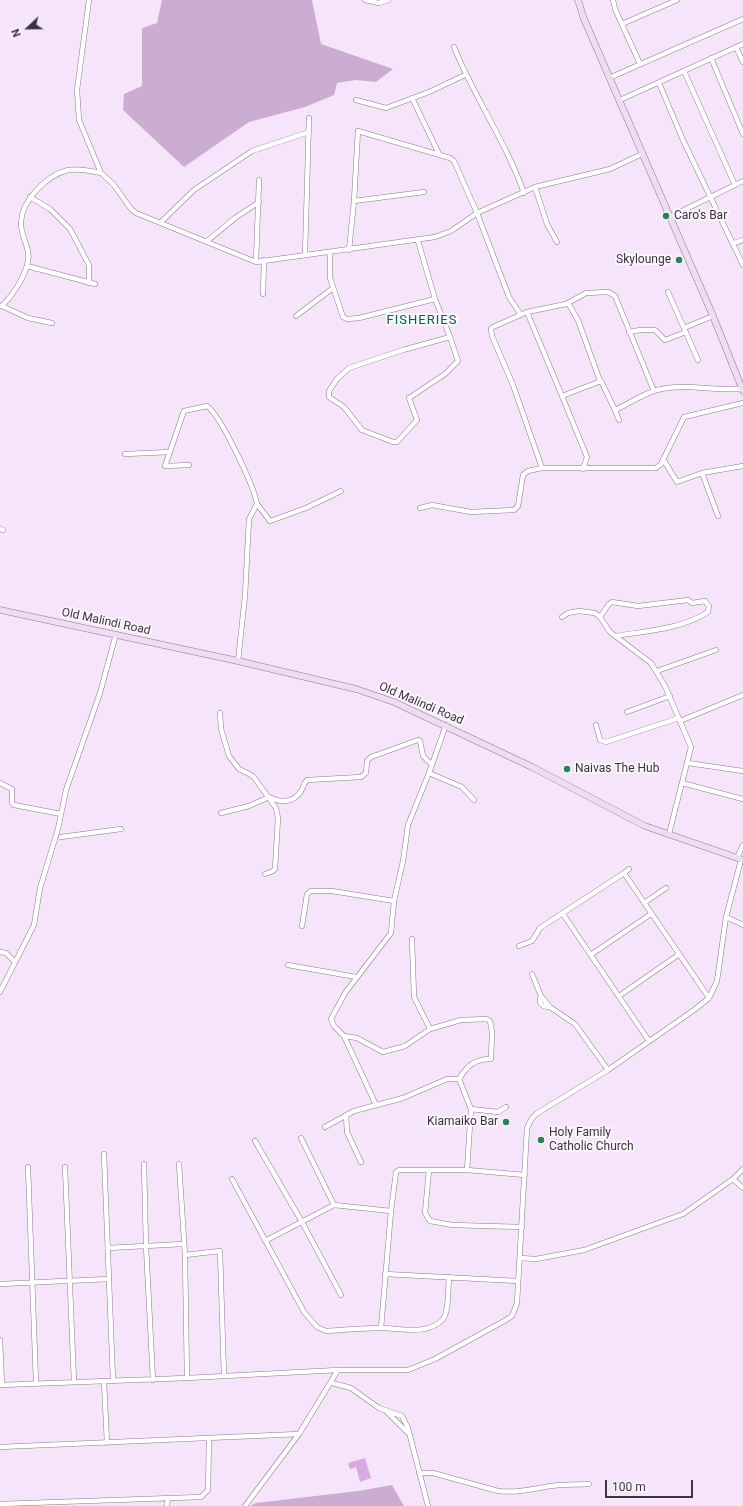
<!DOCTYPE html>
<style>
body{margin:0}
#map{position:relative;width:743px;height:1506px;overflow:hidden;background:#f6e5fa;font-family:Roboto,sans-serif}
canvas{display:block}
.north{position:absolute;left:8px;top:8px;width:40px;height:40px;-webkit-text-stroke:3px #fdf6ff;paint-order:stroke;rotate:248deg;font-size:11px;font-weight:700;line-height:16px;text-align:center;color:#3a343c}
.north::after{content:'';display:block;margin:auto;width:14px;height:18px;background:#3a343c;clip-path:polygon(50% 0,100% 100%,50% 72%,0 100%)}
.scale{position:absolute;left:605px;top:1480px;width:88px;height:18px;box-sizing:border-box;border:2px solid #3a343c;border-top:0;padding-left:5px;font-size:12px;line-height:14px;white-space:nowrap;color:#3a343c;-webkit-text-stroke:3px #fdf6ff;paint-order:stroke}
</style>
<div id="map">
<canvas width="743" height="1506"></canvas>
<div class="north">N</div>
<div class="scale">100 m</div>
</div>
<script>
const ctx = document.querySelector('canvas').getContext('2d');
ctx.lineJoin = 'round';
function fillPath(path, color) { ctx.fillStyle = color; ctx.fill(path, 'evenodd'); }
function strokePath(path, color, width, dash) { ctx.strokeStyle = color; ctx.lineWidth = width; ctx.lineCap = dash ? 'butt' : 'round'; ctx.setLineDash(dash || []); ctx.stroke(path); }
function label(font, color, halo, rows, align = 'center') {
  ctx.font = font + ' Roboto,sans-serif'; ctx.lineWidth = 4; ctx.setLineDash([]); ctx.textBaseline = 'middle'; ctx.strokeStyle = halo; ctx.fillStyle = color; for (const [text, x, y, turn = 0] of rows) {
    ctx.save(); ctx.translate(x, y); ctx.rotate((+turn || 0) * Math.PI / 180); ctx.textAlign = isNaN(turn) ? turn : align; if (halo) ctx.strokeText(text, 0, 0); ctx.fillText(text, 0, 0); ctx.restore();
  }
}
fillPath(new Path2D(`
 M 162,0 L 312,0 L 321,44 L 393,69 L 376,82 L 356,80 L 337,83 L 334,95 L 305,107 L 249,122 L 184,167 L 123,110 L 124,94 L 142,86 L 142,28 L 157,23 Z
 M 392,1485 L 404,1506 L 250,1506 L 256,1503 L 358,1491 Z`), '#cbadd2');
fillPath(new Path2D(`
 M 365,1458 L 371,1478 L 360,1482 L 356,1467 L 350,1469 L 348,1463 Z`), '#d8aae3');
const street = new Path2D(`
 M 89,0 L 77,90 L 79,120 L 101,173 L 114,185 L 131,209 L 136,213 L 256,262 L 435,237 L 451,231 L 477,213 L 535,187 L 610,169 L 642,154
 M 365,0 L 379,3 L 388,0
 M 613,0 L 615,9 L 640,64
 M 622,24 L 677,0
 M 454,47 C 474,97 506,142 524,193
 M 736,47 L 743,62
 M 711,58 L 743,134
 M 684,71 L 735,185
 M 609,78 L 743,19
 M 659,83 L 683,140 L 743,265
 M 412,98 L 439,154
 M 356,100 L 386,108 L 429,92 L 465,75
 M 620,100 L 743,44
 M 535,187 L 547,224 L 557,242
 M 30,197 L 50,209 L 70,229 L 89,265 L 89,283
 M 354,201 L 424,192
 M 670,217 L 743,181
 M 161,222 L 194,190 L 252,151 L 309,132
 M 207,241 L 235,218 L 259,202
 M 734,243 L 743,240
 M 349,250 L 354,201 L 358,131 L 450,158 L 454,161 L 477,213 L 509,297 L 521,315
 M 330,253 L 330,278 L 343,317 L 347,319 L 359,318 L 435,299 L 418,241
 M 305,254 L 309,118
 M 256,262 L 259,180
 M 27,266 L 95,284
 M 668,292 L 698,360
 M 263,294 L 264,260
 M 435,299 L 450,337
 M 568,303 L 578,320 L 600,381
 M 0,306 L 2,306 C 13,295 25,277 28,261 C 31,248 20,236 21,222 C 22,200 47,175 68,170 C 78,168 91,171 101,173
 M 2,306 L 28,318 L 52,323
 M 527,312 L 562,396 L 601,381 L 615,410 C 629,404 642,394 657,390 C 684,383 715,391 742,389
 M 296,316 L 333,288
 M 684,328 L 713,316
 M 629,332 L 640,330 L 655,330 L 665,340 L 686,332
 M 450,337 L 458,361 L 445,374 L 409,398 L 417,420 L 397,442 L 393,442 L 362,430 L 344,407 L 329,397 L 329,391 L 337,379 L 349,368 L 403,350 Z
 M 562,396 L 587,457 L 583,469
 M 615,410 L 619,420
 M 125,454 L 170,452
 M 663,459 L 677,482 L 702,473 L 743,466
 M 189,465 L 165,466 L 184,411 L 207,406 C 221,416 254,486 257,504 L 249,519 L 245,596 L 238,661
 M 542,468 L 513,385 L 492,336 L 491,329 L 493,327 L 527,312 L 566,304 L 586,293 L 608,292 L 615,296 L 654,391
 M 702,473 L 718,516
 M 257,504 L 270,521 L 306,508 L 341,491
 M 420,508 L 432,505 L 471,512 L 514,510 L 518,506 L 523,475 L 528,471 L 542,468 L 656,468 L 661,464 L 684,417 L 743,403
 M 0,529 L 3,530
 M 562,617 L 568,613 L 579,611 L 595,613 L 600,617 L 610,632 L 651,663 L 665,686 L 691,747 L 669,834
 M 600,617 L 609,604 L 612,602 L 638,606 L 688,600 L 692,603 L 705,601 L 709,606 L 708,612 C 682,629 646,631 616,636
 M 657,671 L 716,650
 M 627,712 L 670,696
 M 220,713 L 221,729 L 229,756 L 239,769 L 253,776 L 276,808 L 278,818 L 275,869 L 273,871 L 265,874
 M 680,721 L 743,695
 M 446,725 L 429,773 L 462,787 L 474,800
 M 596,725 L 600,740 L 606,742 L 679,718
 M 688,763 L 743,771
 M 0,783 L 12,789 L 12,803 L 14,805 L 61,814
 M 682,783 L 743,799
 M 221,813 L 249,806 L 269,797 C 280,803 294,803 301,791 C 304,787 303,784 307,780 L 361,777 L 366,773 L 367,761 L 371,757 L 418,740 L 420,741 L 423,756 L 432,765
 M 61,837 L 121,829
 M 737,858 L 743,845
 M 624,873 L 629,869
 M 644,903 L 666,888
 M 563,914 L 649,1041
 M 726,917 L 743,925
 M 302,926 L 307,894 L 311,891 L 332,891 L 394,901
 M 412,939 L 414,997 L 430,1029 L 461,1020 L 487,1019 L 490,1021 L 492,1032 L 491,1059 C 474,1059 467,1066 459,1079 L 471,1109 L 467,1170
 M 519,946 L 532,941 L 540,928 L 624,873 L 709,998
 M 0,952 L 6,953 L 15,962
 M 592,954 L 651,914
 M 288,965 L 356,977
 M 532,974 L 541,996 L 550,1007 L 575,1024 L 608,1070
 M 0,992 L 34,925 L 40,888 L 58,829 L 66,790 L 100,693 L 116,634
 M 541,996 C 538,1004 542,1007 550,1007
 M 619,996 L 678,955
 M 344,1036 L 357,1038 L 383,1052 L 405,1046 L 430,1029
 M 376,1105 L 344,1036 L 334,1026 L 331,1019 L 345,993 L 391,933 L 394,901 L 403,861 L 408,825 L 429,773
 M 471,1109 L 498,1112 L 506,1107
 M 346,1115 L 347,1132 L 361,1162
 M 325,1127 L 354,1111 L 403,1098 L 447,1079 L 459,1079
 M 301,1138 L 334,1205
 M 255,1141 L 302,1222 L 341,1295
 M 104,1154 L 113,1381
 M 144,1164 L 146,1246 L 153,1380
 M 179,1164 L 185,1255 L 187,1378
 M 28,1167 L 36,1383
 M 65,1167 L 74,1382
 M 429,1170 L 425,1213 L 430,1221 L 452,1225 L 522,1227
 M 232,1179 L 304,1312 L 317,1327 L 326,1331 C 344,1330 362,1328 381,1328 C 400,1328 428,1336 443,1319 C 449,1312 448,1288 449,1277
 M 733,1179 L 743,1188
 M 265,1241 L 334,1205 L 391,1211
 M 108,1248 L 183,1244
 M 185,1255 L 220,1251 L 224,1376
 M 520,1258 L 536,1259 L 584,1250 L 683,1214 L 733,1179 L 743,1169
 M 385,1274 L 518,1281
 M 0,1284 L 109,1279
 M 381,1328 L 391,1211 L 396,1172 L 399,1170 L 467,1170 L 525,1175
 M 0,1340 L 2,1385
 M 104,1381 L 107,1443
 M 332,1383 L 351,1388 L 379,1408 L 402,1416 L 408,1428 L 428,1506
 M 0,1385 L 187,1378 L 338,1370 L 408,1370 L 435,1359 L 506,1320 L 512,1316 L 517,1303 L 527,1128 L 531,1120 L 536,1114 L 608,1070 L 694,1010 L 709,998 L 717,981 L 726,917 L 741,860
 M 385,1410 L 408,1433
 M 0,1447 L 299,1434
 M 419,1473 L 433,1473 L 498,1491 C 518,1493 532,1489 551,1486 C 563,1484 577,1485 589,1484
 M 0,1504 L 201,1497 L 208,1490 L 209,1439
 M 167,1506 L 168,1498
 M 245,1506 L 299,1434 L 338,1370`);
const secondary = new Path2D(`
 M 578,0 L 584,19 L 713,316 L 743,391
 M 0,610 L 238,661 L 356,689 L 394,702 L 532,767 L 645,826 L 743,860`);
strokePath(street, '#8a7a8d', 5.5);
strokePath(secondary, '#8a7a8d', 7);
strokePath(street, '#fff', 4.5);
strokePath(secondary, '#eedcf2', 6);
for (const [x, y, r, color] of [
 [666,216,4,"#27835a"],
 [679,260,4,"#27835a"],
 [567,769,4,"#27835a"],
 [506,1122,4,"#27835a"],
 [541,1140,4,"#27835a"]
]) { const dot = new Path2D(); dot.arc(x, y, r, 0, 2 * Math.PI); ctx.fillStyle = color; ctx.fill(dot); strokePath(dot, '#fdf6ff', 1.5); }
label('12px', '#3a343c', '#fdf6ff', [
 ["Caro's Bar",674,216],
 ["Skylounge",671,260,"right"],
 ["Naivas The Hub",575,769],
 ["Kiamaiko Bar",498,1122,"right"],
 ["Holy Family",549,1133],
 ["Catholic Church",549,1147]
], 'left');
label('12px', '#3a343c', '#fdf6ff', [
 ["Old Malindi Road",106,622,12],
 ["Old Malindi Road",421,704,23]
]);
ctx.letterSpacing = '1px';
label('13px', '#026440', '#fdf6ff', [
 ["FISHERIES",422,321]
]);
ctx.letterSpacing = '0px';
</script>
